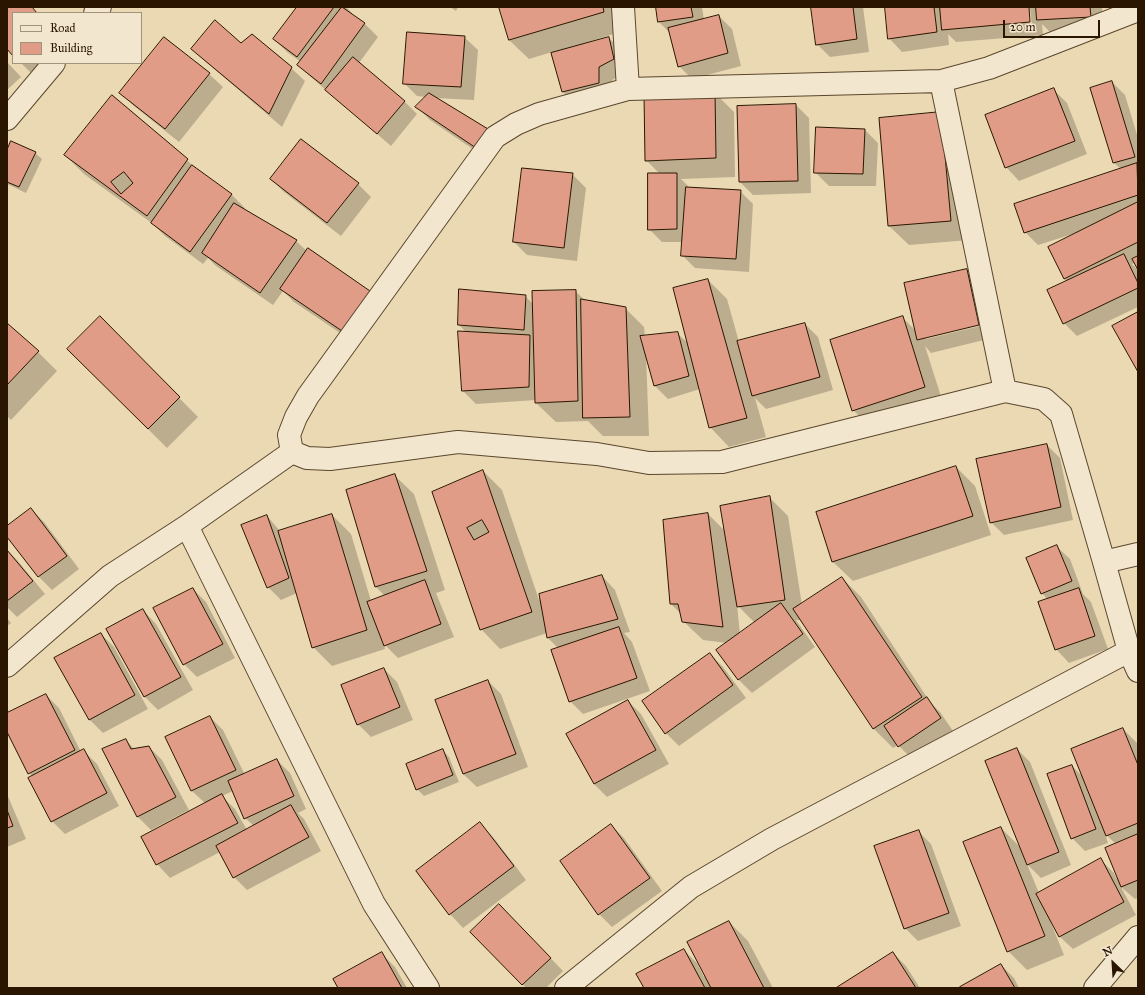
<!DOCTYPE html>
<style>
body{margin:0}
#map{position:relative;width:1145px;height:995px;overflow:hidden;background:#ebd9b3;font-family:"IM FELL Great Primer",serif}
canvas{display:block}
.frame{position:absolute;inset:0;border:8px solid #2a1600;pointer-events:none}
.legend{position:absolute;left:12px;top:12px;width:130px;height:52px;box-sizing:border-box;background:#f2e6ce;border:1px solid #a2937c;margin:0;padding:5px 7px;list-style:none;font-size:12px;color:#2a1600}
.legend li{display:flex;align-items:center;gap:8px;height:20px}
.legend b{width:20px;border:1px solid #a2937c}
.north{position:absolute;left:1093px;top:943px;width:40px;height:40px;-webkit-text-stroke:3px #f2e6ce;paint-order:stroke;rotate:335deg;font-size:11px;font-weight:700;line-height:16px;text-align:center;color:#2a1600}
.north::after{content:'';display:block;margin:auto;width:14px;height:18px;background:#2a1600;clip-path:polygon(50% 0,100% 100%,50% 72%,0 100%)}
.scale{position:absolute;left:1003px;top:20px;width:97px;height:18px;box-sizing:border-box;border:2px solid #2a1600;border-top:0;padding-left:5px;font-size:12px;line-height:14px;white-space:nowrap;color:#2a1600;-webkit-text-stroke:3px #f2e6ce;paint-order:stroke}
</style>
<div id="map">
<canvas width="1145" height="995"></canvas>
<div class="frame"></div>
<ul class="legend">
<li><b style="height:5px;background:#f2e6ce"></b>Road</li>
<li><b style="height:11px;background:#e09c87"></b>Building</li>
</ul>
<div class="north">N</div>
<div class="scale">20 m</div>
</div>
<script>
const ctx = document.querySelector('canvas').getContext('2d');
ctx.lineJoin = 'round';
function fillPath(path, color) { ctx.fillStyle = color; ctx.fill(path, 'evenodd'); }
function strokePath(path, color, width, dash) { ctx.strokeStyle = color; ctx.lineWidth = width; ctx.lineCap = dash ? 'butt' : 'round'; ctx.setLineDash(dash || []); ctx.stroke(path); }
fillPath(new Path2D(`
 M 298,7 L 346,7 L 352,13 L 351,15 L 365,24 L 378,37 L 359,63 L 404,101 L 417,114 L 391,146 L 312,78 L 298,65 L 301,62 L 287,52 L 274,39 Z
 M 450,7 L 458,7 L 456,11 Z
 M 500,7 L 616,7 L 623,31 L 585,43 L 586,44 L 609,38 L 622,51 L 627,72 L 612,80 L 612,96 L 576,105 L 563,92 L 552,52 L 529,59 L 509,40 Z
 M 657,7 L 702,7 L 704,20 L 719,16 L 732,29 L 741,66 L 692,79 L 679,66 L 670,33 L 659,22 Z
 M 812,7 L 863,7 L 869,52 L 830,57 L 817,44 Z
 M 886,7 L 1028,7 L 1030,27 L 1032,27 L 1030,7 L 1102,7 L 1103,30 L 1051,33 L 1042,24 L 1043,35 L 956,42 L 948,34 L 949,45 L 902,52 L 889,38 Z
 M 464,37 L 478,50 L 474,100 L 435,98 L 489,160 L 430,120 L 417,107 L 426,97 L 417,96 L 404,83 Z
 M 164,38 L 209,74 L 223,87 L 179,142 L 134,106 L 121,93 Z
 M 241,44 L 291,68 L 305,81 L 282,127 L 206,62 L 192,49 Z
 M 7,62 L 21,77 L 7,90 Z
 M 21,63 L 66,63 L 42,84 Z
 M 1112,82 L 1125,95 L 1138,138 L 1138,268 L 1135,263 L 1132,264 L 1138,270 L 1138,307 L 1077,336 L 1064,323 L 1068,282 L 1064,278 L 1076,233 L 1038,245 L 1025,232 L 1121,169 L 1114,163 L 1092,89 Z
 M 1054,90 L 1067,103 L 1087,154 L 1019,181 L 1006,167 Z
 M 714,92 L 734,112 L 735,177 L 681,179 L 690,188 L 740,191 L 753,204 L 749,272 L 695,268 L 682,255 L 683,242 L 662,242 L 649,229 L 660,174 L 646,160 Z
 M 113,96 L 187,160 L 199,172 L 232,195 L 245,208 L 243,210 L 296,241 L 307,251 L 369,291 L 382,305 L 355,343 L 294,302 L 283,291 L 273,305 L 216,266 L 208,258 L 203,264 L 165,236 L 153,224 L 84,174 L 65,155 Z
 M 796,105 L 809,118 L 811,193 L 753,195 L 740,182 Z
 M 940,113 L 969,240 L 909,245 L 889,226 Z
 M 865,130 L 878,143 L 876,186 L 829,186 L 815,172 Z
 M 7,153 L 35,153 L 42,159 L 26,193 L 7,184 Z
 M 572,174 L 586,188 L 577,261 L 527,255 L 514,242 Z
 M 271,179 L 358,184 L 371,197 L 341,236 L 284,192 Z
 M 966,270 L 979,283 L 992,338 L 931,353 L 925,346 L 944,406 L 873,429 L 853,410 L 902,317 L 916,331 ZM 984,323 L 984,325 L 926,339 L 926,337 Z
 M 708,280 L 727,299 L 739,342 L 805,324 L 818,337 L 833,390 L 766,409 L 755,398 L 766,437 L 729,447 L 710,427 L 700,389 L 668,399 L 655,386 L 646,355 L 649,436 L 603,436 L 588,421 L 556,422 L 536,403 L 536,400 L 476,404 L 462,390 L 466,332 L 459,325 L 525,296 L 533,304 L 575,291 L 586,301 L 625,308 L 644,327 L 645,337 L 677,333 L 689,344 Z
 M 100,318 L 198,417 L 167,448 L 68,349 Z
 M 7,324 L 38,352 L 57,371 L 11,420 L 7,416 Z
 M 1047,445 L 1060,458 L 1073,520 L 1004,535 L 991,522 Z
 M 956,467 L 975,486 L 991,535 L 853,581 L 833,562 L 817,512 Z
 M 483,471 L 502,490 L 539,600 L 602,576 L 615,590 L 630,632 L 624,633 L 632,642 L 650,691 L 583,714 L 570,701 L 558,648 L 548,638 L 547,633 L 500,649 L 481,629 L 433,492 Z
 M 394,475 L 414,494 L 445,590 L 436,593 L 454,637 L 398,658 L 384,644 L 385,649 L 332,666 L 313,647 L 297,593 L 281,600 L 268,587 L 267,516 L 280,531 L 332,515 L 351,534 L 371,601 L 385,596 L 376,587 L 348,490 Z
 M 769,497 L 788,516 L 802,605 L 842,578 L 861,597 L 930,702 L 940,712 L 953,731 L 912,759 L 898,745 L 893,748 L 874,729 L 801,620 L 796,620 L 815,647 L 752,693 L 739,680 L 718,650 L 727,643 L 703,640 L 683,621 L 681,614 L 671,604 L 708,514 L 726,532 ZM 737,605 L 755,623 L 740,634 Z
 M 31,509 L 44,522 L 79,569 L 52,590 L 39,577 L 7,535 L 7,527 Z
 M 1056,546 L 1070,559 L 1083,594 L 1091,602 L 1108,649 L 1069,663 L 1056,649 L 1048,600 L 1042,593 Z
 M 7,550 L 17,560 L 45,594 L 17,617 L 7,607 Z
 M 193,589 L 206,602 L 235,658 L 197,677 L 184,664 Z
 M 143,610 L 156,624 L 193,690 L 158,710 L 145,697 Z
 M 7,618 L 11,623 L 7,626 Z
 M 101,634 L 114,647 L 148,709 L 103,733 L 90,720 L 56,658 Z
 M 710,654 L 723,667 L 746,698 L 679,746 L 666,733 Z
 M 384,669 L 397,682 L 413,720 L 371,737 L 358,724 Z
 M 488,681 L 501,694 L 528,767 L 477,787 L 463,774 L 436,701 Z
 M 46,695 L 59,708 L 81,752 L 84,751 L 97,764 L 119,806 L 65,834 L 52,821 L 33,777 L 29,773 L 7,729 L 7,714 Z
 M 628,701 L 641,714 L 669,764 L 607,797 L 594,784 L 567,735 Z
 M 210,717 L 223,730 L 245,775 L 277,760 L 290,773 L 306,809 L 298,813 L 304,819 L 321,851 L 247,890 L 234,877 L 220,852 L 170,878 L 157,864 L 143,837 L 206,804 L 192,791 L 166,738 ZM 233,791 L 245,818 L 254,826 L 247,830 L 235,809 L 222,796 Z
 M 1123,729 L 1138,744 L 1138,898 L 1135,899 L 1121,887 L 1136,915 L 1073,949 L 1059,936 L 1052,923 L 1051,923 L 1064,955 L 1027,970 L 1008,951 L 1001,828 L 1021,848 L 1017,749 L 1030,762 L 1071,865 L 1041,878 L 1027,864 L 1039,893 L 1101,860 L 1114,873 L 1116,878 L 1118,877 L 1116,844 L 1105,834 L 1108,843 L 1085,851 L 1072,838 L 1072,766 L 1083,777 Z
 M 126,740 L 135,750 L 149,747 L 162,760 L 189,810 L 151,830 L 138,817 Z
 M 442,750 L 449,757 L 459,782 L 424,796 L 417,789 Z
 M 7,794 L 26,839 L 7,847 Z
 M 480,824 L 493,837 L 526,880 L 463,928 L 450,914 L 417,872 Z
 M 611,825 L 624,838 L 662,891 L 612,927 L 599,914 L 561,861 Z
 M 918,831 L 931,844 L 961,926 L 918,941 L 905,928 Z
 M 512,918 L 563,971 L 546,988 L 526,988 L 471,932 Z
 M 729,922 L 748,941 L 773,988 L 645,988 L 684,950 L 697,963 L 704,977 L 706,976 Z
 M 893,953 L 906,966 L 920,988 L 838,988 Z
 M 382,954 L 395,967 L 407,988 L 339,988 Z
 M 1001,965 L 1014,978 L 1019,988 L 962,988 Z`), '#0003');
const building = new Path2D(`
 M 7,7 L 32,7 L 37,13 L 13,13 L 13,56 L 7,49 Z
 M 297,7 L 334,7 L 297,57 L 273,39 Z
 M 342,7 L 365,23 L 321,84 L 297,65 Z
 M 499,7 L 603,7 L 604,12 L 509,40 Z
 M 656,7 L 691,7 L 693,17 L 658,22 Z
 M 811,7 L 853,7 L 857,39 L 816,45 Z
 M 885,7 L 934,7 L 937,32 L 888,39 Z
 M 940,7 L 1029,7 L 1030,22 L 942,30 Z
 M 1036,7 L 1090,7 L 1091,17 L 1037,20 Z
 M 719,15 L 728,53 L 678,67 L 668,28 Z
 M 215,20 L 241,43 L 252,34 L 292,67 L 269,114 L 191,49 Z
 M 407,32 L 465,36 L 461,87 L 403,84 Z
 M 164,37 L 210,73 L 165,129 L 119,93 Z
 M 609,37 L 614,59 L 599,67 L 599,83 L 562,92 L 551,53 Z
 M 353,57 L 405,101 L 377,134 L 325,90 Z
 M 1112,81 L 1135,157 L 1113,163 L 1090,88 Z
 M 1054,88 L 1075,141 L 1005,168 L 985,115 Z
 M 715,91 L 716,158 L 645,161 L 644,94 Z
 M 429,93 L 488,129 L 476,148 L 415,107 Z
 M 112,95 L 188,159 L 147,216 L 64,155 ZM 124,172 L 133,183 L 121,194 L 111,182 Z
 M 796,104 L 798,181 L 739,182 L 737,106 Z
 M 941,112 L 951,221 L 888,226 L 879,118 Z
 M 816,127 L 865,129 L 863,174 L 814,173 Z
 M 301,139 L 359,183 L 327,223 L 270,179 Z
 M 11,141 L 36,152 L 19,187 L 7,182 L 7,150 Z
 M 1137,163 L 1138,195 L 1024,233 L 1014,204 Z
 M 192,165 L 232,194 L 190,252 L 151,223 Z
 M 522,168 L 573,173 L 564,248 L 513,242 Z
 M 648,173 L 677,173 L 677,229 L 648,230 Z
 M 686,187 L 741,190 L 736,259 L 681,256 Z
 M 1138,202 L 1138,242 L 1064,279 L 1048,247 Z
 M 234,203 L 297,240 L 260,293 L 202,253 Z
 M 308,248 L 370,291 L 342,331 L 280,289 Z
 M 1124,254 L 1138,283 L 1138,288 L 1063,324 L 1047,290 Z
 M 1138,256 L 1138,270 L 1132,259 Z
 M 967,269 L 979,325 L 917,340 L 904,283 Z
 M 708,279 L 747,418 L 709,428 L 673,288 Z
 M 459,289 L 526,295 L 524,330 L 458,325 Z
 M 576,290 L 578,401 L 535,403 L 532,291 Z
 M 581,299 L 626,307 L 630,417 L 583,418 Z
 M 1138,312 L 1138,372 L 1112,326 Z
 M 100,316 L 180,397 L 148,429 L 67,349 Z
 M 903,316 L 925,387 L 852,411 L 830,340 Z
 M 7,323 L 39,351 L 7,385 Z
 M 805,323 L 820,377 L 752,396 L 737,341 Z
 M 458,331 L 530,335 L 529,387 L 462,391 Z
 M 678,332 L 689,376 L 654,386 L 640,336 Z
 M 1047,444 L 1061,507 L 990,523 L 976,459 Z
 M 956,466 L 973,516 L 832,562 L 816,512 Z
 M 483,470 L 532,612 L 480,630 L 432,492 ZM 482,520 L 489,532 L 474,540 L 467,528 Z
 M 395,474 L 427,571 L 375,587 L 346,490 Z
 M 770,496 L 785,600 L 737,607 L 720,506 Z
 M 31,508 L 67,556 L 38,577 L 7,537 L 7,526 Z
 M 708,513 L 723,627 L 682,622 L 678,604 L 670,604 L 663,520 Z
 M 332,514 L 367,630 L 312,648 L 278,531 Z
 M 267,515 L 289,578 L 267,588 L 241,525 Z
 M 1057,545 L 1072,581 L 1041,594 L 1026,558 Z
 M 7,550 L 33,581 L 7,601 Z
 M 602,575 L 618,619 L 547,638 L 539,594 Z
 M 842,577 L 922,697 L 873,729 L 793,609 Z
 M 425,580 L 441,624 L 384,646 L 367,602 Z
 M 193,588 L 223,644 L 183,665 L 153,608 Z
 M 1079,588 L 1095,636 L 1055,650 L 1038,602 Z
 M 781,603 L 803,634 L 738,680 L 716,650 Z
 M 143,609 L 181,677 L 144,697 L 106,629 Z
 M 619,627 L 637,678 L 569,702 L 551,650 Z
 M 101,633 L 135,695 L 89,720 L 54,658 Z
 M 710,653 L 733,685 L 665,734 L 642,701 Z
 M 384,668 L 400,707 L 357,725 L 341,685 Z
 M 488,680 L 516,754 L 463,774 L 435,700 Z
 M 46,694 L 75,750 L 28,774 L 7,732 L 7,713 Z
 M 927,697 L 941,718 L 898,747 L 884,726 Z
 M 628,700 L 656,750 L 594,784 L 566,734 Z
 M 210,716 L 236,770 L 191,791 L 165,737 Z
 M 1123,728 L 1138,765 L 1138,823 L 1106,836 L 1071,749 Z
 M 126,739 L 131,749 L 149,746 L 176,797 L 137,817 L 102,749 Z
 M 1017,748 L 1059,852 L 1027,865 L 985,761 Z
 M 84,749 L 107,793 L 51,822 L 28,778 Z
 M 443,749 L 453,775 L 416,790 L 406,764 Z
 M 277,759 L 294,796 L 244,819 L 228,781 Z
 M 1072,765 L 1096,829 L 1071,839 L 1047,774 Z
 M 222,794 L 238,823 L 156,865 L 141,837 Z
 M 291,805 L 309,837 L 233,878 L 216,846 Z
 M 7,810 L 13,826 L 7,828 Z
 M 480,822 L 514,866 L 449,915 L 416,871 Z
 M 611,824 L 650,878 L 598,915 L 560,861 Z
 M 1001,827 L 1045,936 L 1007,952 L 963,842 Z
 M 919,830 L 949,913 L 904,929 L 874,846 Z
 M 1138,834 L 1138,880 L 1121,887 L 1105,848 Z
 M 1101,858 L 1124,902 L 1059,937 L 1036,894 Z
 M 499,904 L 551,958 L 522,985 L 470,932 Z
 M 729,921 L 764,988 L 711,988 L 687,942 Z
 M 684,949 L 705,988 L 644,988 L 636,974 Z
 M 382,952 L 402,988 L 338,988 L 333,979 Z
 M 893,952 L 916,988 L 836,988 Z
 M 1001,964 L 1015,988 L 961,988 L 960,987 Z`);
fillPath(building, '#e09c87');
strokePath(building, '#2a1600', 1);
const street = new Path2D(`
 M 623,7 L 628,89
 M 95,13 L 100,7
 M 941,81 L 1005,391 L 1044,399 L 1061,414 L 1104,562 L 1129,651 L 1138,671
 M 7,119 L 54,63
 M 292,452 L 289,435 L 296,417 L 308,396 L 495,137 L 516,124 L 539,114 L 628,89 L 941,81 L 989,68 L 1138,10
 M 187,526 L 374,904 L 428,988
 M 1104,562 L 1138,554
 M 7,666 L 110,576 L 187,526 L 292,452 L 307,458 L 330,459 L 458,442 L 597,454 L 649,463 L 722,462 L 1005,391
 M 566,988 L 691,887 L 772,839 L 1129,651
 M 1095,988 L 1138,937`);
strokePath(street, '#5a472d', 24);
strokePath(street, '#f2e6ce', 22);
</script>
